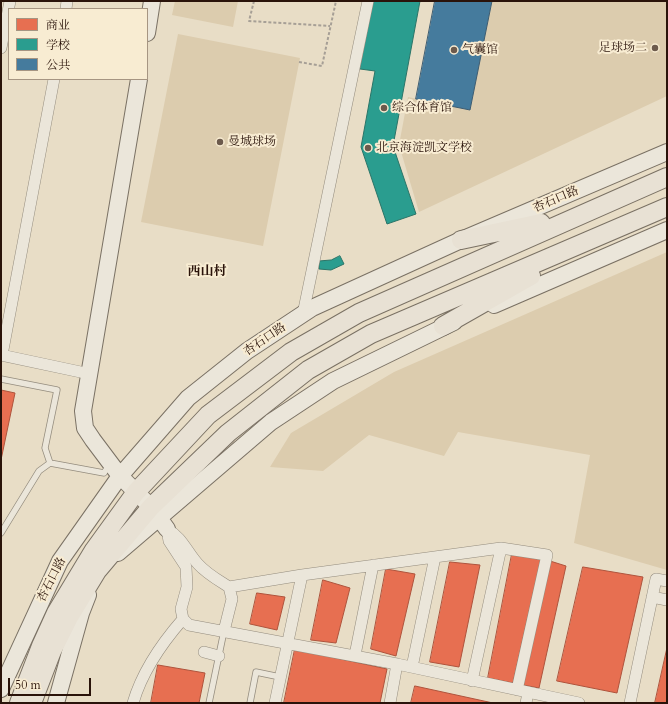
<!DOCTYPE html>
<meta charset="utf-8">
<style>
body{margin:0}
#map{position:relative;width:668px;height:704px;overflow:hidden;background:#e8ddc6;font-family:Cardo,"Noto Serif SC",serif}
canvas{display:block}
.frame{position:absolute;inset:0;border:2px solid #2a130a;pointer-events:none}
.legend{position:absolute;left:8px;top:8px;width:140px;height:72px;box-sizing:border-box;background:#f8ecd2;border:1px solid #a69582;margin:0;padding:5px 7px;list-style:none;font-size:12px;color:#2a130a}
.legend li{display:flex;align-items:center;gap:8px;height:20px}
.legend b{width:20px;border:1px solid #a69582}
.scale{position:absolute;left:8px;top:678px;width:83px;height:18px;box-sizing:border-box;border:2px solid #2a130a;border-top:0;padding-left:5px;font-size:12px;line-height:14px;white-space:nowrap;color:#2a130a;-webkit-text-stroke:3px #f8ecd2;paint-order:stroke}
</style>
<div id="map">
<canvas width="668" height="704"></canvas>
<div class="frame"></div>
<ul class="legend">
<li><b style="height:11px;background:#e76f51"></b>商业</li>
<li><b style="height:11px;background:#2a9d8f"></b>学校</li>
<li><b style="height:11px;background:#457b9d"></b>公共</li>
</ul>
<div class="scale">50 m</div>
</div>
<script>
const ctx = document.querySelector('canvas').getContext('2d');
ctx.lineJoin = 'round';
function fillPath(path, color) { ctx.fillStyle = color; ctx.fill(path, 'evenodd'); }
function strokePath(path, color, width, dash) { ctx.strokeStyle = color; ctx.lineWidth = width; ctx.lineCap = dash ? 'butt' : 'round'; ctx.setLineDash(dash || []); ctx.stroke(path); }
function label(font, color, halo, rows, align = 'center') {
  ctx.font = font + ' Cardo,"Noto Serif SC",serif'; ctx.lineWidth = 4; ctx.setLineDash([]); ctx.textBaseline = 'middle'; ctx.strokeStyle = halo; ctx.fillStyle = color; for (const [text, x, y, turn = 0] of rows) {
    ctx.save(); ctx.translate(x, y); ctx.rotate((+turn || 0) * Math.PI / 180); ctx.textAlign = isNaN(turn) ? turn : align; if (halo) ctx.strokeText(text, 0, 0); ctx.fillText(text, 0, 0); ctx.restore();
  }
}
fillPath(new Path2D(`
 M 175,1 L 238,1 L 233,27 L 172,15 Z
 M 492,1 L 667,1 L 667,96 L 419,212 L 399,145 L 408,97 L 470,110 Z
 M 178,34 L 300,58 L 263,246 L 141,222 Z
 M 667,252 L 667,570 L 574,543 L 590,455 L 458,432 L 444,456 L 369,435 L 323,471 L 270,467 L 291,433 L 394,372 Z`), '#dcccae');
const shops = new Path2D(`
 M 1,390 L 15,393 L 1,460 Z
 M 512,554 L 541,559 L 513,683 L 488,678 Z
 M 550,561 L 566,566 L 539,688 L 523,685 Z
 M 450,562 L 480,565 L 459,667 L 430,662 Z
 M 583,567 L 643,577 L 617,693 L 557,681 Z
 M 386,569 L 415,574 L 396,656 L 371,649 Z
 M 323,580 L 350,588 L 336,643 L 311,640 Z
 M 257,593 L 285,597 L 277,630 L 250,624 Z
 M 667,648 L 667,703 L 655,703 Z
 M 295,649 L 387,669 L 380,703 L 284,703 Z
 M 158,665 L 205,673 L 199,703 L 151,703 Z
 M 415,686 L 493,703 L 411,703 Z`);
fillPath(shops, '#e76f51');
strokePath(shops, '#ae533c', 1);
const schools = new Path2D(`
 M 373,1 L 420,1 L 393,146 L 416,214 L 387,224 L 361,147 L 375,71 L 360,69 Z
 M 340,256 L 344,264 L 331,270 L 319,269 L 319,261 L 331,260 Z`);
fillPath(schools, '#2a9d8f');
strokePath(schools, '#2a7467', 1);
const public = new Path2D(`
 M 435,1 L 492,1 L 470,110 L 416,99 Z`);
fillPath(public, '#457b9d');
strokePath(public, '#3d5c71', 1);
const lane = new Path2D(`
 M 1,379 L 57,390 L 45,448 L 50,463
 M 1,533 L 39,471 L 50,463 L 104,473 L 109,465
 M 209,703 L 224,631
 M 250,703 L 256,672 L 280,677`);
const street = new Path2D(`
 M 66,9 L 67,1
 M 1,48 L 10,1
 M 303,314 L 368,1
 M 1,355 L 90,374
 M 2,355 L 54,79
 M 167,529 C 182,537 187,552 198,564 C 207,574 218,580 229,587 L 302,575 L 501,548 L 472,681
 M 167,529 L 169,541 L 186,567 L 187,587 L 181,609 L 183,619 L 189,625 L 397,664
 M 501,548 L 547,555 L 517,690
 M 652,597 L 667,600
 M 224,631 L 232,599 L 229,587
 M 204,652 L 219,656
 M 355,655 L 373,565
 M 412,667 L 435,557
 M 133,703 C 142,672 162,643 183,619
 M 275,703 L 302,575
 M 390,703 L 397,664 L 579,703
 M 526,703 L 528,693
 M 630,703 L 656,579 L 667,581`);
const secondary = new Path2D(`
 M 147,33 L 152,1
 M 139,79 L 83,411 L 85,428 L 93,440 L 120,476 L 151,507 L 167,529
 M 494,305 L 667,230
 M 118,553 L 271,422 L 333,381 L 454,322
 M 1,689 L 60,561 L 120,476 L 188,398 L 247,351 L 312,308 L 461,240 L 667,152
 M 56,703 L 81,613 L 88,595`);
const primary = new Path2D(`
 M 461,240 L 541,223
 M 443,326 L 531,276
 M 19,703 L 41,646 L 56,613 L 94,550 L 136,492 L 208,415 L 291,352 L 359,313 L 667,177
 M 32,703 L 52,651 L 69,617 L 97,571 L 151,507 L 228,433 L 308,370 L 371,334 L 667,207`);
strokePath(lane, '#948c7e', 7);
strokePath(street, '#948c7e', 12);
strokePath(secondary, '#7a7164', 18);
strokePath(primary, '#7a7164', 20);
strokePath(new Path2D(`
 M 254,1 L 249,21 L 330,26
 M 299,62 L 322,66 L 336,1`), '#a69f96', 2, [3, 2]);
strokePath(lane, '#ebe6da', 5.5);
strokePath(street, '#ebe6da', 11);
strokePath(secondary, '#ebe6da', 16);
strokePath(primary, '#e8e1d4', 18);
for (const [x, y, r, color] of [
 [655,48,4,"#6c5a4c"],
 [454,50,4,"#6c5a4c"],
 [384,108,4,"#6c5a4c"],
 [220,142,4,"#6c5a4c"],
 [368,148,4,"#6c5a4c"]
]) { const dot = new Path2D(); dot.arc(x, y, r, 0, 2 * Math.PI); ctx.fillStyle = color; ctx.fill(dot); strokePath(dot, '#f8ecd2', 1.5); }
label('12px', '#2a130a', '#f8ecd2', [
 ["足球场二",647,48,"right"],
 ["气囊馆",462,50],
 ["综合体育馆",392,108],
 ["曼城球场",228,142],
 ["北京海淀凯文学校",376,148]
], 'left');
label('12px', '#2a130a', '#f8ecd2', [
 ["杏石口路",556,200,-23],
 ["杏石口路",265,340,-34],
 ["杏石口路",52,580,-63]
]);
label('bold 13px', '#2a130a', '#f8ecd2', [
 ["西山村",207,272]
]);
</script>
